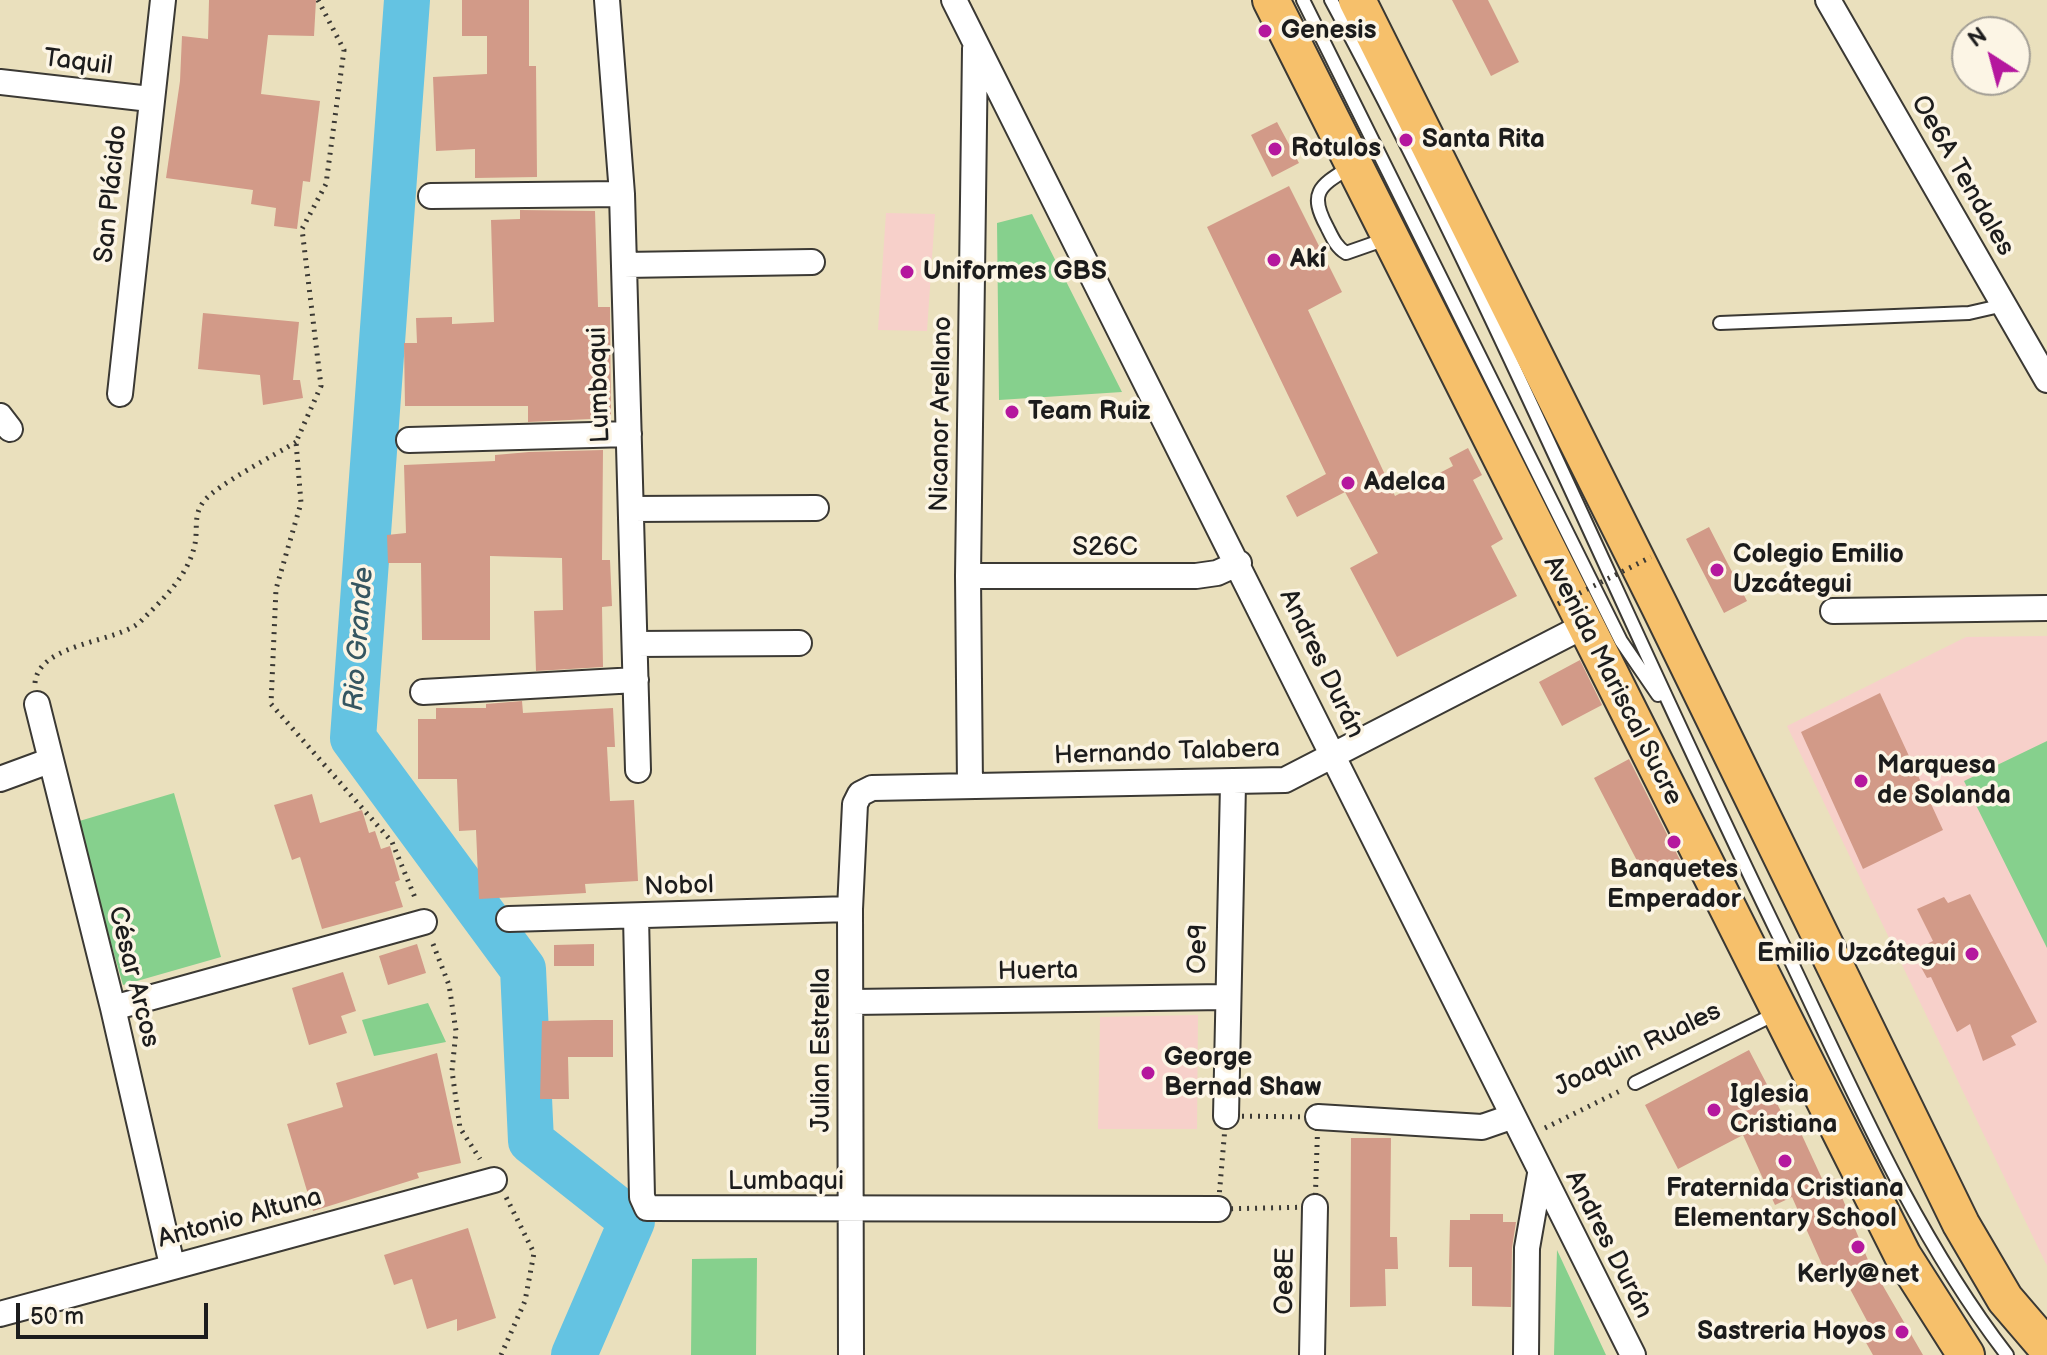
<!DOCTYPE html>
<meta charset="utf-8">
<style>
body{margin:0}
#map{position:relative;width:2047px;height:1355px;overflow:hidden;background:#eae0bd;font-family:"Balsamiq Sans",sans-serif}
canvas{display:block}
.north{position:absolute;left:1951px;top:16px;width:80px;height:80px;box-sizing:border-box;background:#fcf5e5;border:2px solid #a29e95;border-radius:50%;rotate:324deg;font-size:22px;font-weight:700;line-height:32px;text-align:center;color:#1c1c1c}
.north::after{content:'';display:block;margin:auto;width:28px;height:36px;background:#b5179e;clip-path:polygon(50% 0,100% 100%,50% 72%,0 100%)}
.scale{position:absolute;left:16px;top:1303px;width:192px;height:36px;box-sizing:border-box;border:4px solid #1c1c1c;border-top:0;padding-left:10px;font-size:24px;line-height:28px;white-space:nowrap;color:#1c1c1c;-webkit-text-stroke:6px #fcf5e5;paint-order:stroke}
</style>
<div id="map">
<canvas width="2047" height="1355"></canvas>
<div class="north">N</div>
<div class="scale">50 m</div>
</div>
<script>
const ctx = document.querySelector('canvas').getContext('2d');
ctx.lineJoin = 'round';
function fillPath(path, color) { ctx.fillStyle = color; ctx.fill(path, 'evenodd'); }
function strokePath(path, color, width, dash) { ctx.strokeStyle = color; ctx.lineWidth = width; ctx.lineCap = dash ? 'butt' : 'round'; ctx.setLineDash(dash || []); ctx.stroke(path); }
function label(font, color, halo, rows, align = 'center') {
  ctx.font = font + ' "Balsamiq Sans",sans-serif'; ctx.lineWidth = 7; ctx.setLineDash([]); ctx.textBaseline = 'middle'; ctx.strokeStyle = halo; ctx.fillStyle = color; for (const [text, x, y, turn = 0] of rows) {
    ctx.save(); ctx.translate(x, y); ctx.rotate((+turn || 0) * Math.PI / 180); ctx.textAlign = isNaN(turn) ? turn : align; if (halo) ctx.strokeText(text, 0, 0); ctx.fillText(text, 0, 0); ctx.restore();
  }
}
fillPath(new Path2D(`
 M 886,213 L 935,214 L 927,331 L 878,330 Z
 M 2047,636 L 2047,1266 L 1787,726 L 1966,637 Z
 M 1198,1015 L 1197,1129 L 1098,1129 L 1100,1017 Z`), '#f7d0ca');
fillPath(new Path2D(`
 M 1032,214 L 1122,392 L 999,400 L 997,223 Z
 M 2047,741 L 2047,948 L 1964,781 Z
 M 174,793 L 221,957 L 123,985 L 76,822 Z
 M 428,1003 L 446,1042 L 374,1056 L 362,1020 Z
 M 1557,1250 L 1606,1355 L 1554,1355 Z
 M 757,1258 L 756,1355 L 691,1355 L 692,1259 Z`), '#86d08d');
strokePath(new Path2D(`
 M 407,0 L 353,738 L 523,969 L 531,1141 L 632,1221 L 574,1355`), '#64c3e2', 46);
fillPath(new Path2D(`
 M 209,0 L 316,0 L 314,36 L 268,35 L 261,94 L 320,101 L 310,182 L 303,181 L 297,229 L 274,226 L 276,208 L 251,204 L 253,190 L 166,178 L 180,81 L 182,36 L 208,39 Z
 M 462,0 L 529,0 L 529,66 L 536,66 L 537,177 L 475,178 L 475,149 L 436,151 L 433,77 L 487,74 L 487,36 L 462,36 Z
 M 1452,0 L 1488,0 L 1519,62 L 1491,76 Z
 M 1277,122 L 1299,163 L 1272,177 L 1251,135 Z
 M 1289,186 L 1342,292 L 1308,310 L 1395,496 L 1453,466 L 1449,458 L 1468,448 L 1482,475 L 1473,480 L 1503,539 L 1491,546 L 1517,596 L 1397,657 L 1350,568 L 1378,553 L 1345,492 L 1297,517 L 1286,496 L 1326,474 L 1207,227 Z
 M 520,210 L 595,211 L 598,307 L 610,307 L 611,418 L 528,422 L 528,406 L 405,406 L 404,343 L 417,343 L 416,318 L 452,317 L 452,324 L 494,322 L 491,220 L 520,219 Z
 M 203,313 L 299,322 L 293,380 L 300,380 L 303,398 L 263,405 L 260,375 L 198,369 Z
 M 603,450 L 602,560 L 610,560 L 612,606 L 602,607 L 603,667 L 536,671 L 534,611 L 563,610 L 562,558 L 490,556 L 490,640 L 422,640 L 421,563 L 388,563 L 387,535 L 406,533 L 404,465 L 495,461 L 495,455 L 529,452 Z
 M 1709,527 L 1747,601 L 1724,613 L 1686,539 Z
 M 1580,660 L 1602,705 L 1562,726 L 1539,682 Z
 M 1880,693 L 1943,830 L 1863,869 L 1801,732 Z
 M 522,701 L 523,713 L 613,708 L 615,747 L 607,747 L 610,801 L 634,800 L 638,881 L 585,884 L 586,893 L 479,899 L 476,830 L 459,831 L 457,779 L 418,779 L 418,719 L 436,719 L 436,708 L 486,708 L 486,704 Z
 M 1629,759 L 1680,860 L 1646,878 L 1594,778 Z
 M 312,794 L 320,823 L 362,810 L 369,833 L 375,831 L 381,849 L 390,846 L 400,880 L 395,882 L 403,907 L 322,929 L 300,857 L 292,860 L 274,805 Z
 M 1970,894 L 2037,1022 L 2011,1036 L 2016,1045 L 1983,1061 L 1970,1024 L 1957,1032 L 1931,977 L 1927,978 L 1912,951 L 1933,941 L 1917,909 L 1944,897 L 1948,903 Z
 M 417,944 L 426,973 L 388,985 L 379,956 Z
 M 594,944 L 594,966 L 554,966 L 554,945 Z
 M 343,972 L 356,1011 L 341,1016 L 347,1033 L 309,1045 L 292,988 Z
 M 595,1020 L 613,1020 L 613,1057 L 568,1057 L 569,1099 L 540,1099 L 542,1021 Z
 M 1749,1050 L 1786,1121 L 1794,1118 L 1824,1183 L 1834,1178 L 1868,1260 L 1923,1355 L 1873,1355 L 1864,1339 L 1874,1334 L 1841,1272 L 1828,1278 L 1792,1197 L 1775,1205 L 1743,1135 L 1678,1169 L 1645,1105 Z
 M 437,1053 L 461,1163 L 417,1173 L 419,1178 L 313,1211 L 287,1124 L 343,1107 L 336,1083 Z
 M 1351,1138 L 1391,1138 L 1390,1237 L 1397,1237 L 1398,1269 L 1385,1269 L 1386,1306 L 1350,1307 Z
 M 1470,1214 L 1503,1214 L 1503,1222 L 1516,1222 L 1512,1248 L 1511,1307 L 1472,1306 L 1472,1267 L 1449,1267 L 1450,1220 L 1470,1220 Z
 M 468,1228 L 496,1318 L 457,1331 L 457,1319 L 427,1329 L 412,1279 L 394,1285 L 384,1255 Z`), '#d29a88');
const lane = new Path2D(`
 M 1303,0 L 1621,641 L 1658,695
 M 1331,0 C 1495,304 1627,624 1778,934 C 1847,1077 1910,1229 2007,1355
 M 1350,167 C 1320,186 1308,192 1327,227 C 1332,237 1336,247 1346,253 L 1389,238
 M 1720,323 L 1969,313 L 2004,305
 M 1635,1083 L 1775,1014`);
const street = new Path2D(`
 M 607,0 L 622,194 L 638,770
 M 954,0 L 1633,1355
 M 1828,0 L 2047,380
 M 0,82 L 150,99
 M 431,196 L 622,194
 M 624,265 L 812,262
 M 120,394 L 163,0
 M 0,416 L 10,429
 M 409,440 L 629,434
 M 631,509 L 816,508
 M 968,576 L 1196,576 L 1217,573 L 1239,563
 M 1833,611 L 2047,608
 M 635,644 L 799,643
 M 423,692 L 636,680
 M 37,704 L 113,1008 L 172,1265
 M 0,779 L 49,761
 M 970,786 L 968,576 L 975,49
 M 636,916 L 642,1197 L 647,1208 L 1218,1209
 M 509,919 L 850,909
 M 852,1002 L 1226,997
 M 113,1008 L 424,922
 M 1226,1116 L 1233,784
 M 1318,1117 L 1482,1127 L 1511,1117
 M 0,1314 L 494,1180
 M 851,1355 L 850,909 L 855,804 L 860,794 L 872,788 L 1285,780 L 1584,626
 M 1312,1355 L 1315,1207
 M 1526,1355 L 1527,1248 L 1540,1174`);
const primary = new Path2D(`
 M 1271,0 L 1903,1256 L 1966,1355
 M 1357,0 L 1660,607 L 1961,1224 L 2005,1299 L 2047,1348`);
strokePath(lane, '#3b3934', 16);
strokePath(street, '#3b3934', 28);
strokePath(primary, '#3b3934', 40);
strokePath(new Path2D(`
 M 318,0 L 344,50 L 326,184 L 302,229 L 321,386 L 296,442 L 301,503 L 276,589 L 271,704 L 392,842 L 416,900
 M 35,683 C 39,642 119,643 141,621 C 163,599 186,578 194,548 C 199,531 192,516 204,501 C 218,484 275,455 296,442
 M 433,944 L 449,985 L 456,1031 L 452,1071 L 460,1128 L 480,1159
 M 1226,1116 L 1318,1117 L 1315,1207 L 1218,1209 Z
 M 1545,1128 L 1622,1090
 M 501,1355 L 525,1301 L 534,1253 L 506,1197`), '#3b3934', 5, [2, 6]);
strokePath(lane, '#fff', 12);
strokePath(street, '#fff', 24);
strokePath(primary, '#f6c06b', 36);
strokePath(new Path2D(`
 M 1558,604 L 1651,557`), '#3b3934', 5, [2, 6]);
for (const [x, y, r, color] of [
 [1265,31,8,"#b5179e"],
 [1406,140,8,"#b5179e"],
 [1275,149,8,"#b5179e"],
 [1274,260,8,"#b5179e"],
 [907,272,8,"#b5179e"],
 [1012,412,8,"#b5179e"],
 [1348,483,8,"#b5179e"],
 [1717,570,8,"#b5179e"],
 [1861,781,8,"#b5179e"],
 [1674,842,8,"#b5179e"],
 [1972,954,8,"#b5179e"],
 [1148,1073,8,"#b5179e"],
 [1714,1110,8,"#b5179e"],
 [1785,1161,8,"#b5179e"],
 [1858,1247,8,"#b5179e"],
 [1902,1332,8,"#b5179e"]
]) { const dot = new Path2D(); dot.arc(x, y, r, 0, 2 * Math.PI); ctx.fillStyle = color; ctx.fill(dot); strokePath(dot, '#fcf5e5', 3); }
label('bold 26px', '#1c1c1c', '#fcf5e5', [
 ["Genesis",1281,31],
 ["Santa Rita",1422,140],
 ["Rotulos",1291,149],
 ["Akí",1290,260],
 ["Uniformes GBS",923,272],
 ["Team Ruiz",1028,412],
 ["Adelca",1364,483],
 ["Colegio Emilio",1733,555],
 ["Uzcátegui",1733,585],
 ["Marquesa",1877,766],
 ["de Solanda",1877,796],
 ["Banquetes",1674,870,"center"],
 ["Emperador",1674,900,"center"],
 ["Emilio Uzcátegui",1956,954,"right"],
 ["George",1164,1058],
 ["Bernad Shaw",1164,1088],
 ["Iglesia",1730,1095],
 ["Cristiana",1730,1125],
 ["Fraternida Cristiana",1785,1189,"center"],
 ["Elementary School",1785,1219,"center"],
 ["Kerly@net",1858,1275,"center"],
 ["Sastreria Hoyos",1886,1332,"right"]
], 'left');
label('26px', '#1c1c1c', '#fcf5e5', [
 ["Taquil",78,63,7],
 ["Oe6A Tendales",1962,176,60],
 ["San Plácido",112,194,-84],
 ["Lumbaqui",600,385,-92],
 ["Nicanor Arellano",942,414,-89],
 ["S26C",1105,548],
 ["Andres Durán",1321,664,64],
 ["Avenida Mariscal Sucre",1612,681,63],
 ["Hernando Talabera",1167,753,-2],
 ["Nobol",679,887,-2],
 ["Oe9",1199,949,-88],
 ["Huerta",1038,972,-1],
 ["César Arcos",133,977,76],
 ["Julian Estrella",822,1050,-90],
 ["Joaquin Ruales",1638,1050,-26],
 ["Lumbaqui",786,1182],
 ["Antonio Altuna",240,1219,-15],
 ["Andres Durán",1608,1245,63],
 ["Oe8E",1286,1281,-89]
]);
label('italic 28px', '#355661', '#fcf5e5', [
 ["Rio Grande",360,639,-86]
]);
</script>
